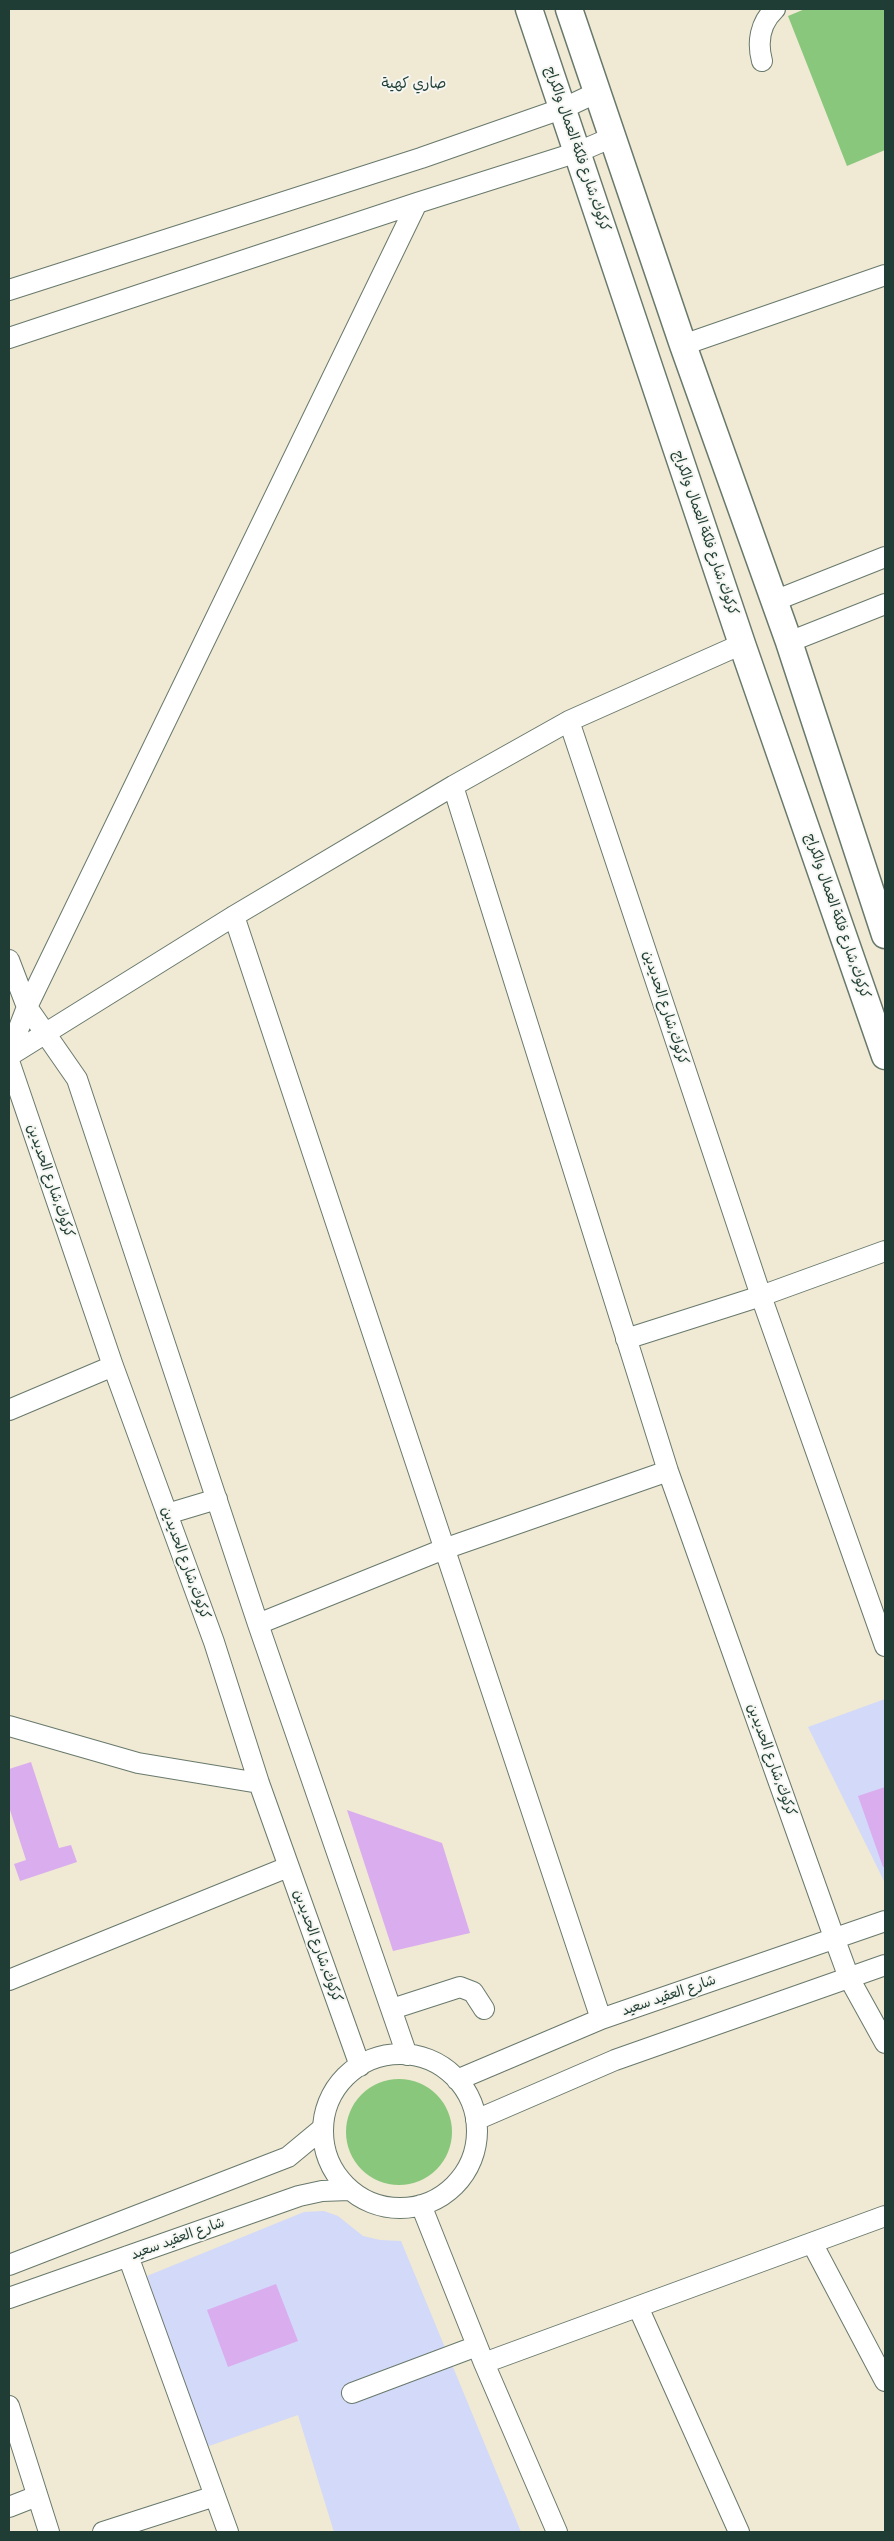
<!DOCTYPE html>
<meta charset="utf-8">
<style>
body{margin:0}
#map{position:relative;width:894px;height:2541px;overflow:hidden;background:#f0e9d3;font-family:Pangolin,sans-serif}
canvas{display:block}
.frame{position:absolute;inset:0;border:10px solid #1f3d34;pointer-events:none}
</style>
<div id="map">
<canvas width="894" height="2541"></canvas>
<div class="frame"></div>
</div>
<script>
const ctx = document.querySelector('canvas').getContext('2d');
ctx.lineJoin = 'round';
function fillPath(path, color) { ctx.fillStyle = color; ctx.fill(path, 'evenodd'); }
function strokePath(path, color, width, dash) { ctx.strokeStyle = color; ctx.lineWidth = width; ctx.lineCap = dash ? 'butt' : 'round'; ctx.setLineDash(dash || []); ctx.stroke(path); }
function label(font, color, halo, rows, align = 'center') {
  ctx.font = font + ' Pangolin,"Playpen Sans Arabic",sans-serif'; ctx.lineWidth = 4; ctx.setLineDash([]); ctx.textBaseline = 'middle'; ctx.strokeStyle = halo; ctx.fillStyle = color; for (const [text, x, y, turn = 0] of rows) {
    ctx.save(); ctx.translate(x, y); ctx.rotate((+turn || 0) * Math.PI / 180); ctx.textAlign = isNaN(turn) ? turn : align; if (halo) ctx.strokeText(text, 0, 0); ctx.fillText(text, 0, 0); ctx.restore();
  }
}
fillPath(new Path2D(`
 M 885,1699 L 885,1883 L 808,1727 Z
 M 324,2211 L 338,2216 L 363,2236 L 380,2240 L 401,2241 L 521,2532 L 334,2532 L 298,2415 L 206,2447 L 147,2276 L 304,2212 Z`), '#d2d9f9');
fillPath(new Path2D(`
 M 805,9 L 885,9 L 885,150 L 847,166 L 788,16 Z
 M346 2132a53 53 0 1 1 106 0a53 53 0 1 1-106 0Z`), '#89c77d');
fillPath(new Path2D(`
 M 31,1762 L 59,1848 L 71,1845 L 77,1862 L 20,1881 L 14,1864 L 26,1860 L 9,1807 L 9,1769 Z
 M 885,1787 L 885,1867 L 883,1867 L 858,1796 Z
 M 347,1810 L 442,1843 L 470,1933 L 393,1951 Z
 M 276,2284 L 298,2341 L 228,2367 L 207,2310 Z`), '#daadef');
const minor = new Path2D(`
 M 762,61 C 757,42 760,23 775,9
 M 9,290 L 421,158 L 564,108 L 598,92
 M 9,338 L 417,203 L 578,152 L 613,137
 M 683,345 L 885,275
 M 774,601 L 885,557
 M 789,642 L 885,604
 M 569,721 L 761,1296 L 885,1646
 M 453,786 L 668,1471 L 835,1940 L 849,1978 L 885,2043
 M 234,916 L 601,2019
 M 9,960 L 27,1007 L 77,1079 L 258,1624 L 407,2055
 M 9,1054 L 27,1007 L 417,203
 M 9,1056 L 234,916 L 453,786 L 569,721 L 742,644
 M 9,1061 L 113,1366 L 214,1642 L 259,1783 L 360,2066
 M 626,1339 L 761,1296 L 885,1251
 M 9,1410 L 113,1366
 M 167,1514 L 217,1499
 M 258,1624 L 444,1549 L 668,1471
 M 9,1726 L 138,1763 L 259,1783
 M 9,1980 L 288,1867
 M 392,2009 L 460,1987 L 473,1992 L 484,2009
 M323 2131a77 77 0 1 1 154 0a77 77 0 1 1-154 0Z
 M 457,2080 L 601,2019 L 885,1921
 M 476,2120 L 615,2060 L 885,1965
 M 421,2205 L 484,2363 L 557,2532
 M 812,2243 L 885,2381
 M 128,2256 L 228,2532
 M 9,2265 L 288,2157 L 323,2128
 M 9,2298 L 299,2196 L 322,2191 L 349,2190
 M 638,2307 L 739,2532
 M 484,2363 L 885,2216
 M 352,2393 L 477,2346
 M 9,2406 L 49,2532
 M 9,2507 L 37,2496
 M 103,2532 L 215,2496`);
const major = new Path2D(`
 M 529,9 L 742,644 L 885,1056
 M 569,9 L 683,345 L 789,642 L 885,935`);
strokePath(minor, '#68796c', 22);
strokePath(major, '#68796c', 29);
strokePath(minor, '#fff', 20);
strokePath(major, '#fff', 26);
label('14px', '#1f3d34', '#f6f6f2', [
 ["كركوك,شارع فلكة العمال والكراج",577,149,71],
 ["كركوك,شارع فلكة العمال والكراج",705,533,71],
 ["كركوك,شارع فلكة العمال والكراج",837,916,71],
 ["كركوك,شارع الحديدين",665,1008,72],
 ["كركوك,شارع الحديدين",50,1181,71],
 ["كركوك,شارع الحديدين",185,1563,70],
 ["كركوك,شارع الحديدين",771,1760,70],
 ["كركوك,شارع الحديدين",317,1946,70],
 ["شارع العقيد سعيد",669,1996,-19],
 ["شارع العقيد سعيد",178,2239,-20]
]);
label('15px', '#1f3d34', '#f6f6f2', [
 ["صاري كهية",414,84]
]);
</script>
